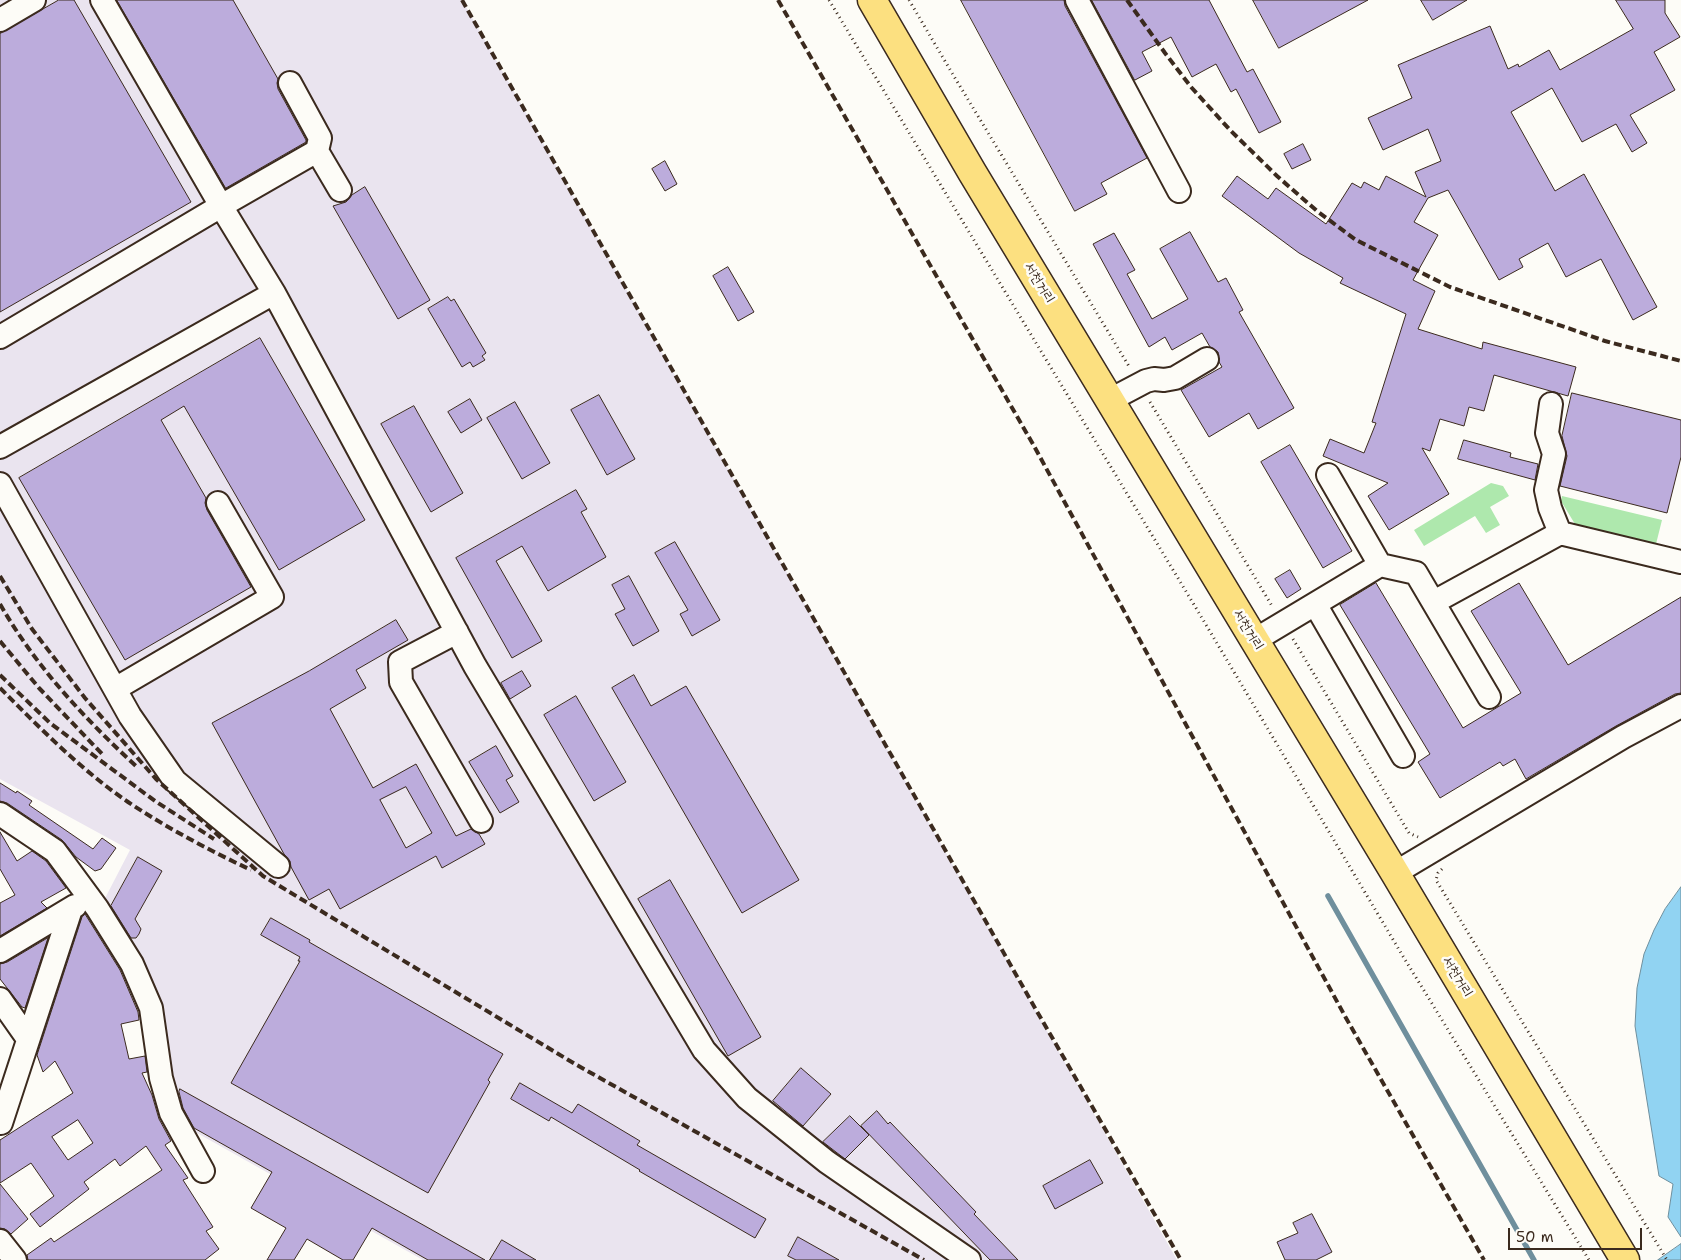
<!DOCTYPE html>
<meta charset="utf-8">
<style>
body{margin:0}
#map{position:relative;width:1681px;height:1260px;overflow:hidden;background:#fdfcf7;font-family:"Shantell Sans",sans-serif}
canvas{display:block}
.scale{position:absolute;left:1508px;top:1228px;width:134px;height:22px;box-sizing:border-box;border:2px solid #3b2a1e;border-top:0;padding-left:6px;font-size:15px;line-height:18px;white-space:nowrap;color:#3b2a1e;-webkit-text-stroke:4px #fdfcf7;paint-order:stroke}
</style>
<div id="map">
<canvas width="1681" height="1260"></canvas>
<div class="scale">50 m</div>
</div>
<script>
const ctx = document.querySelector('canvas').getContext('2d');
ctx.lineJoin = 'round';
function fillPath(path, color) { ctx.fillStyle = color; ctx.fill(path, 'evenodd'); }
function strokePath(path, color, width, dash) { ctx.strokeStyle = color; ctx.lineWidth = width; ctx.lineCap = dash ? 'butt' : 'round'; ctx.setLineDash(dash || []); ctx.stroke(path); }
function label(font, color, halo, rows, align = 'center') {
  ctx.font = font + ' "Shantell Sans","Poor Story",sans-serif'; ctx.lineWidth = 5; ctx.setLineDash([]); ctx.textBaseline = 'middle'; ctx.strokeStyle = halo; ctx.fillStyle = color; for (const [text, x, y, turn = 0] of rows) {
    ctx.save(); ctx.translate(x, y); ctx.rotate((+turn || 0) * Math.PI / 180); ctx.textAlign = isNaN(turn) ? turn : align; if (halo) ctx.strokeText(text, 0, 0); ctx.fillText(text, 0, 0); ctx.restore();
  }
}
fillPath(new Path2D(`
 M 0,0 L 462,0 L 1177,1260 L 423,1260 L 181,1124 L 152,990 L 101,906 L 130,850 L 0,779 Z`), '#eae4ef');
fillPath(new Path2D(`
 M 1491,483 L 1503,486 L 1509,496 L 1490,507 L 1500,525 L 1486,533 L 1475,516 L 1424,546 L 1414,530 Z
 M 1562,496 L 1662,520 L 1655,548 L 1578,529 L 1561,501 Z`), '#aee8ad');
const water = new Path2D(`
 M 1681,887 L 1681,1237 L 1668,1217 L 1673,1184 L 1659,1176 L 1635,1026 L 1637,988 L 1644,954 L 1654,930 L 1665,909 Z
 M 1681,1244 L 1681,1260 L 1658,1260 Z`);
fillPath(water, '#91d3f2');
strokePath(water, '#6f8f9d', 1);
strokePath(new Path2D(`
 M 1328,896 L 1534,1260`), '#6f8f9d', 5.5);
const building = new Path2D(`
 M 59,0 L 74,0 L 191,202 L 0,312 L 0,34 Z
 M 117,0 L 233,0 L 278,79 L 277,83 L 278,89 L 306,140 L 306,142 L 226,188 Z
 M 961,0 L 1064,0 L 1065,6 L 1147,158 L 1101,183 L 1107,194 L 1075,211 Z
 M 1092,0 L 1209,0 L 1247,72 L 1253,69 L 1281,122 L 1259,133 L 1236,89 L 1231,92 L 1216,64 L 1192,77 L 1171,37 L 1142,52 L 1152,71 L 1135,80 Z
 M 1253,0 L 1368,0 L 1279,48 Z
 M 1421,0 L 1467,0 L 1433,20 Z
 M 1616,0 L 1665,0 L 1665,13 L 1680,37 L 1654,52 L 1675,90 L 1630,115 L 1647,143 L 1632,152 L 1616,124 L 1582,142 L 1552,88 L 1511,112 L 1555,191 L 1584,174 L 1657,307 L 1633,320 L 1601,259 L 1566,277 L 1548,243 L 1519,259 L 1523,267 L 1499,280 L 1448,190 L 1428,198 L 1414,222 L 1438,235 L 1413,280 L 1435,291 L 1418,329 L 1482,349 L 1483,342 L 1576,367 L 1568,396 L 1494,375 L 1484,411 L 1469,407 L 1464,426 L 1440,419 L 1430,451 L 1422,448 L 1449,494 L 1389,530 L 1368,496 L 1388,483 L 1323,456 L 1330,439 L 1364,453 L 1376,423 L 1372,422 L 1406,314 L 1340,283 L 1343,278 L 1299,253 L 1222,196 L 1237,176 L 1268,199 L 1276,188 L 1326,224 L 1352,183 L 1361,188 L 1364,182 L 1379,190 L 1386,176 L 1426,197 L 1415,172 L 1441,161 L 1428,129 L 1383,150 L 1368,118 L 1412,98 L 1398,65 L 1490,26 L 1508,69 L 1518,64 L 1519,67 L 1549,50 L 1560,70 L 1633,29 Z
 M 1303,144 L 1311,160 L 1292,169 L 1284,154 Z
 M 665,161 L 677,184 L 665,191 L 652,169 Z
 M 365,187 L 430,300 L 398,319 L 333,206 L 346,202 L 352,195 Z
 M 1190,232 L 1218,282 L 1226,278 L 1243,310 L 1239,312 L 1294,408 L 1258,429 L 1249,413 L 1209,437 L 1181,390 L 1222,367 L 1219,362 L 1218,352 L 1210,347 L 1202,333 L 1172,350 L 1165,337 L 1149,347 L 1093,244 L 1114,233 L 1135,270 L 1127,274 L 1152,319 L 1188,299 L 1160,249 Z
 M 728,267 L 754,312 L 738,321 L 713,276 Z
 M 448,297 L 451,301 L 454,299 L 486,353 L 482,356 L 485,360 L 473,367 L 470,362 L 462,367 L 428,309 Z
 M 260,338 L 365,520 L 279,570 L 184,406 L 161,420 L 206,498 L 205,503 L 207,510 L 251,587 L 125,660 L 19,478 Z
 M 1572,393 L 1681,420 L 1681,457 L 1667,513 L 1560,486 L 1567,456 L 1562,436 Z
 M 599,395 L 635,459 L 607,475 L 571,410 Z
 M 470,399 L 482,420 L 461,433 L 448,412 Z
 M 515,402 L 550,463 L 522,479 L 487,418 Z
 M 414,406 L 463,493 L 431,512 L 381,424 Z
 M 1464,440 L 1511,453 L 1510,457 L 1538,464 L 1535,480 L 1458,459 Z
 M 1290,445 L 1352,551 L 1323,568 L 1261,462 Z
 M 576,490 L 587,509 L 581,512 L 606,557 L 548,591 L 522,546 L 496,561 L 542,641 L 512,658 L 456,558 Z
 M 675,542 L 720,620 L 692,636 L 680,614 L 688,610 L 655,553 Z
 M 1290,570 L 1301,589 L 1287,598 L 1275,579 Z
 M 629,576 L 659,631 L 633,646 L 615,614 L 625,609 L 612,585 Z
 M 1376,583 L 1463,728 L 1521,693 L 1471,611 L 1519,583 L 1568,665 L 1681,597 L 1681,693 L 1675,694 L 1616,726 L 1526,779 L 1515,759 L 1503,766 L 1500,762 L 1440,798 L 1418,762 L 1430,754 L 1340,605 Z
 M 396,620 L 408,640 L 356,670 L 366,688 L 330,709 L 373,788 L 416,764 L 456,836 L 471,829 L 479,834 L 485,844 L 442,868 L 436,856 L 340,909 L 329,889 L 309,900 L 291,867 L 290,861 L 284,854 L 212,723 L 309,671 ZM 406,787 L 432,833 L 406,848 L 380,800 Z
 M 522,671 L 531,686 L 510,699 L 501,683 Z
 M 634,675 L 651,706 L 686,686 L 799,880 L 742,913 L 612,688 Z
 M 576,696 L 626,782 L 594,801 L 544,715 Z
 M 496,746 L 513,776 L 506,780 L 519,802 L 500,813 L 469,762 Z
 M 0,783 L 16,793 L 17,791 L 32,801 L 29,805 L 93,849 L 102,838 L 116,848 L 101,869 L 95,871 L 76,857 L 62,840 L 7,803 L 0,801 Z
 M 0,832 L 17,861 L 32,851 L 46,861 L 66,888 L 41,902 L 47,908 L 0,936 L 0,903 L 15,895 L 0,869 Z
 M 138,857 L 162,871 L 135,919 L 141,929 L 139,934 L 136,938 L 131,938 L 111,906 Z
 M 670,880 L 761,1037 L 728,1056 L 638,899 Z
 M 85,914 L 120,970 L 138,1012 L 139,1020 L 121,1024 L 129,1059 L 145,1056 L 147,1072 L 142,1073 L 152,1095 L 159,1119 L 171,1141 L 165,1145 L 188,1178 L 183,1180 L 213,1227 L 206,1231 L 219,1249 L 205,1260 L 28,1260 L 27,1255 L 51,1238 L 54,1242 L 162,1170 L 146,1146 L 120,1166 L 115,1159 L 84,1182 L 89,1189 L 40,1227 L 30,1214 L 54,1196 L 31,1163 L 0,1183 L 0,1140 L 73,1093 L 55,1061 L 43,1072 L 37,1055 L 82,917 ZM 78,1120 L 93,1143 L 68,1160 L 52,1137 Z
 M 271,918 L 310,940 L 309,942 L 503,1054 L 488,1080 L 490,1082 L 428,1193 L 231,1083 L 300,961 L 298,961 L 300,957 L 261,935 Z
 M 48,938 L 25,1008 L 22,1007 L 0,979 L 0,964 L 7,962 Z
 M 801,1068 L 831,1094 L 803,1126 L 773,1101 Z
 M 520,1083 L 572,1113 L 578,1104 L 640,1141 L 637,1145 L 766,1219 L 755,1238 L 639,1171 L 640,1170 L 551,1117 L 549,1121 L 511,1099 Z
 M 180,1089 L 425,1226 L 485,1260 L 428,1260 L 372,1228 L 353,1260 L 343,1260 L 307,1239 L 294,1260 L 267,1260 L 286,1228 L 251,1208 L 272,1172 L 194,1128 L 183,1108 L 179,1092 Z
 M 877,1111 L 888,1124 L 890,1122 L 976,1212 L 974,1214 L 1018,1260 L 990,1260 L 861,1126 Z
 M 850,1116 L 869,1135 L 845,1159 L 823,1142 Z
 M 1090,1160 L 1103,1183 L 1055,1209 L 1043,1186 Z
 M 0,1184 L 28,1219 L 11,1234 L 5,1229 L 0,1228 Z
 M 1312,1214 L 1332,1252 L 1316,1260 L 1285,1260 L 1277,1242 L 1298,1233 L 1293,1223 Z
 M 798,1237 L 839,1260 L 796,1260 L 788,1256 Z
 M 502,1240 L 536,1260 L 490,1260 Z`);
fillPath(building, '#bcacdc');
strokePath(building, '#3b2a1e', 1);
const minor = new Path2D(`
 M 102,0 L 221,206 L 274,293 L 475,666 L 704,1050 L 747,1098 L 827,1162 L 969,1260
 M 1077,0 L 1179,191
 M 0,20 L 34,0
 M 290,83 L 320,138 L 317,151 L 340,190
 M 0,337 L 221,206 L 317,151
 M 1110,400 L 1146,381 L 1154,379 L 1164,380 L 1175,378 L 1207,359
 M 1551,404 L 1547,433 L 1554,454 L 1546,490 L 1550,508 L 1560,533
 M 0,447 L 274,293
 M 1328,475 L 1380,565
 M 0,484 L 130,716 L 175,781 L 278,866
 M 1434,602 L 1560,533 L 1681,562
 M 1315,604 L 1403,756
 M 457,632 L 400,662 L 401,682 L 481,821
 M 1255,640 L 1380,565 L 1416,573 L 1489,697
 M 115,689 L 272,597 L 218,503
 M 0,814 L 55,851 L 97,908 L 132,964 L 151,1008 L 161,1078 L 171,1113 L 203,1171
 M 1395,873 L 1623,737 L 1681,706
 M 0,951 L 75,906
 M 0,999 L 28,1039
 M 1,1123 L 71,909
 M 0,1241 L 15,1260`);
const major = new Path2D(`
 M 872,0 L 972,172 L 1395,873 L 1625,1260`);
strokePath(minor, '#3b2a1e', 26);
strokePath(major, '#3b2a1e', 31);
strokePath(new Path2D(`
 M 829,0 L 1196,608 L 1401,953 L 1589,1260
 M 909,0 L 952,73 L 1130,368
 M 1150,402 L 1272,606
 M 1293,639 L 1409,833 L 1418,837
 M 1442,869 L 1438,873 L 1436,880 L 1667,1260`), '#3b2a1e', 3, [1, 4]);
strokePath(minor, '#fdfcf7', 22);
strokePath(major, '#fce080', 28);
strokePath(new Path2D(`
 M 462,0 L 1035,1008 L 1181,1260
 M 778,0 L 1034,446 L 1346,1018 L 1484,1260
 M 1127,0 L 1165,53 L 1191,87 L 1230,130 L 1277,176 L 1317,211 L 1356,240 L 1450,287 L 1605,341 L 1681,361
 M 0,576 L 32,629 L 85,698 L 156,779 L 263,876 L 575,1064 L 924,1260
 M 0,604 C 36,667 84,718 138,768
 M 0,641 L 39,688 L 104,756
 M 0,675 L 50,723 L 155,801 L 214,839
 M 0,688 C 40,728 81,770 128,802 C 167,828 209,850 251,870`), '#3b2a1e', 4, [8, 4]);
label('14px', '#3b2a1e', '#fdfcf7', [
 ["서천거리",1039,283,59],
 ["서천거리",1248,630,59],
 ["서천거리",1457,977,59]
]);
</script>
